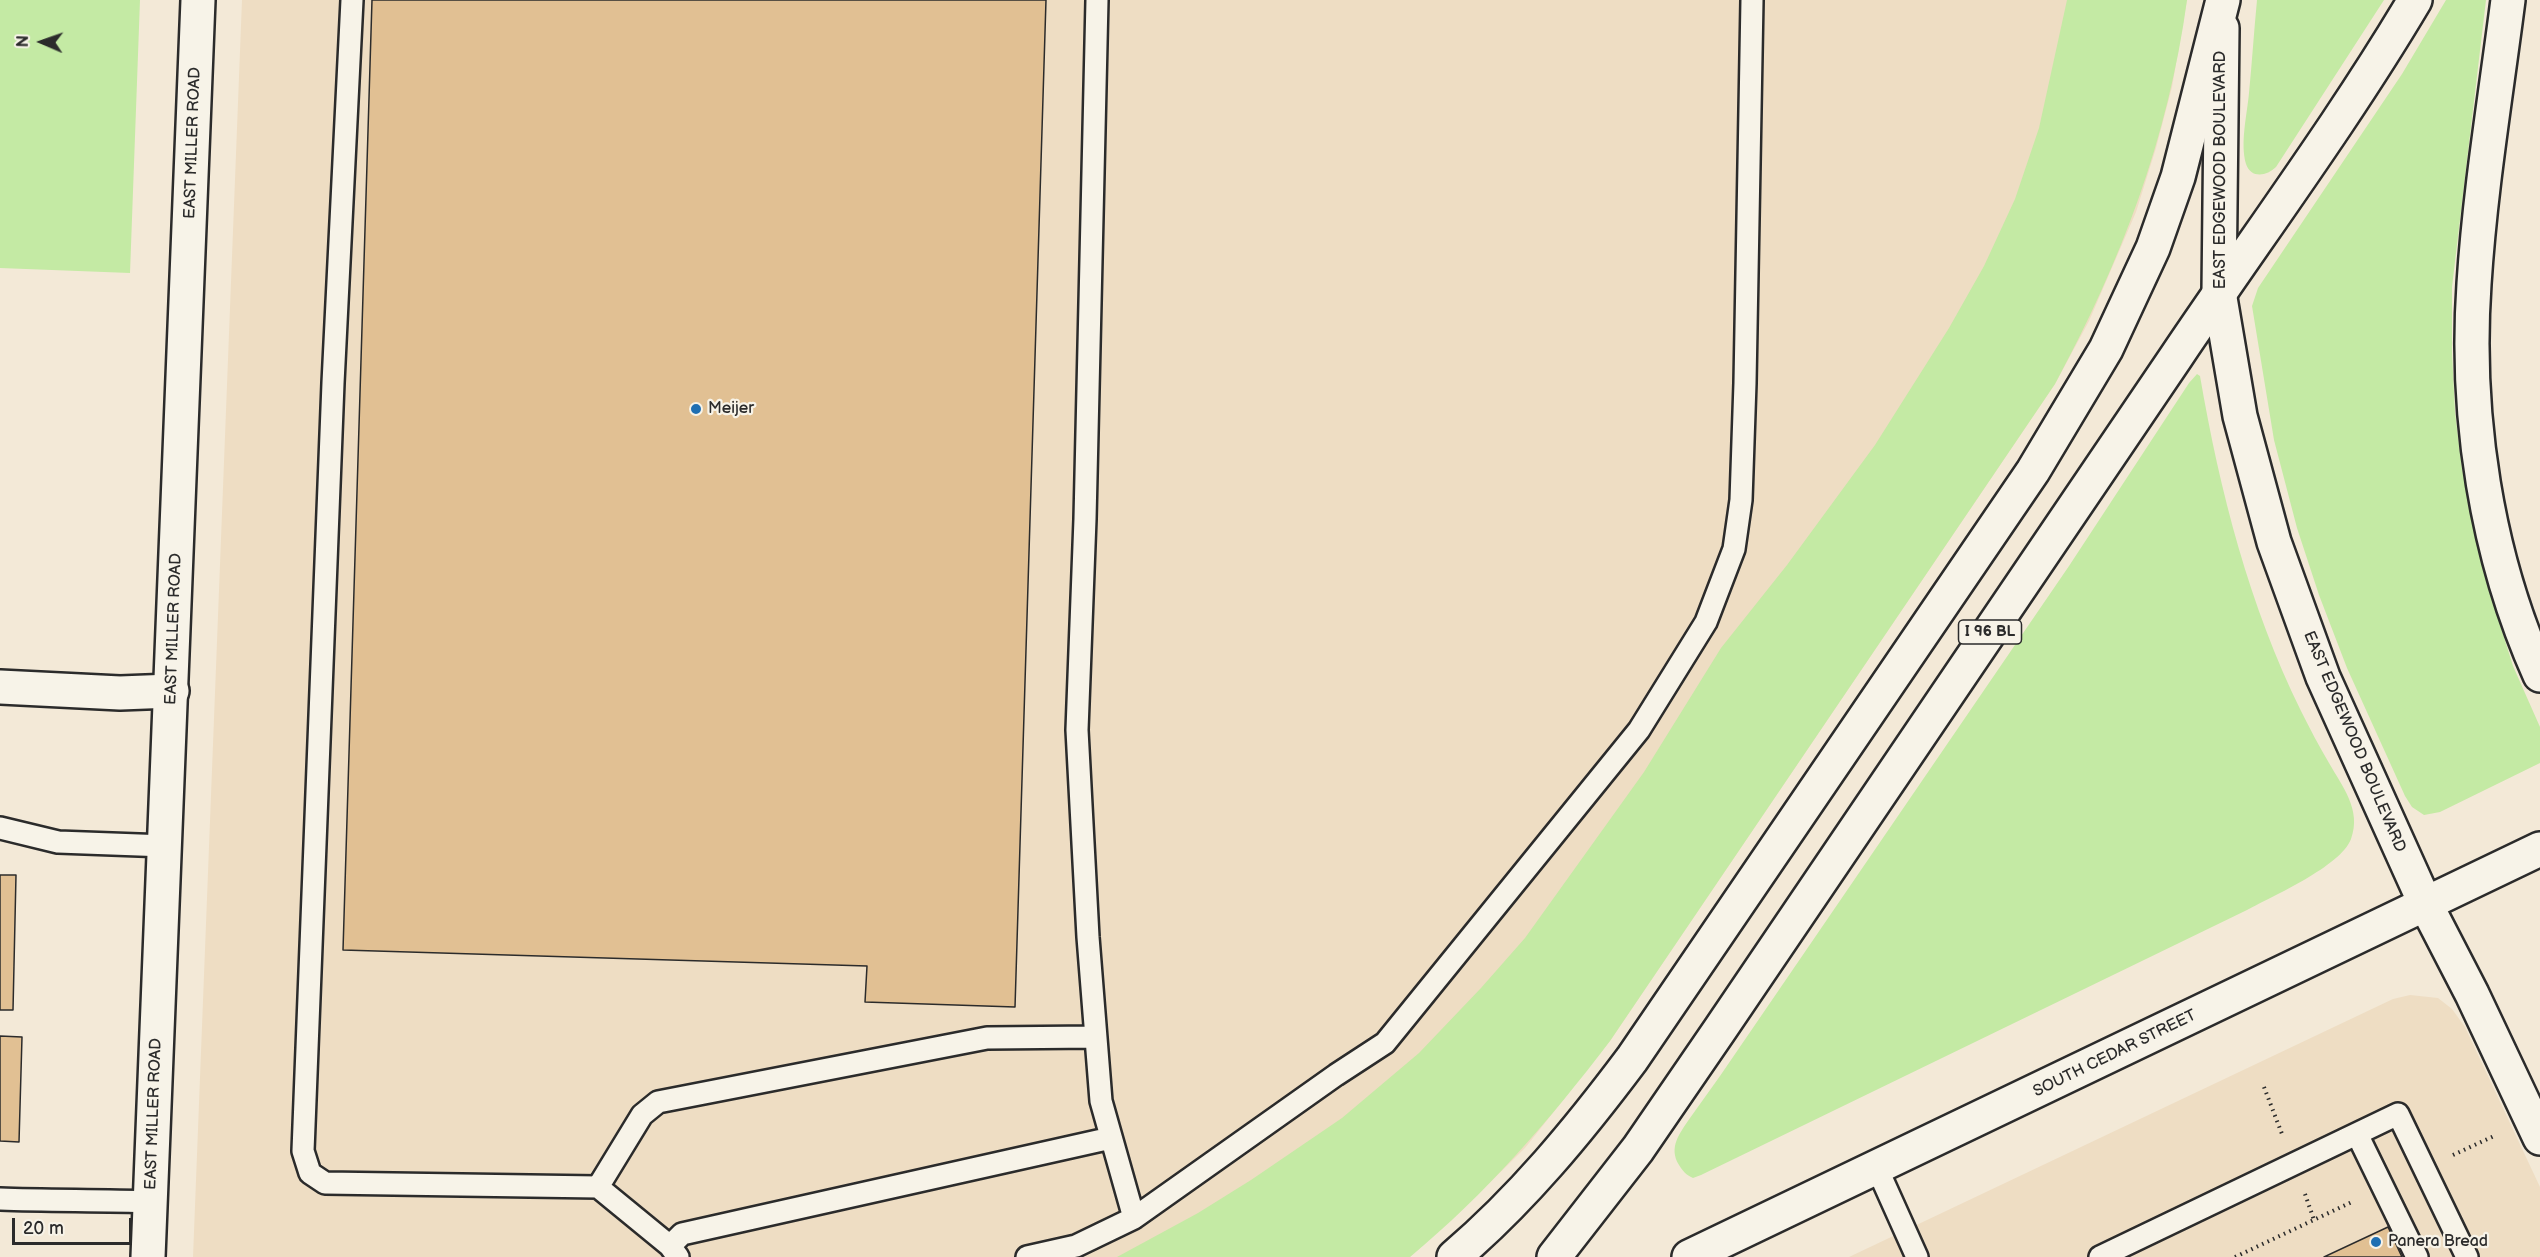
<!DOCTYPE html>
<style>
body{margin:0}
#map{position:relative;width:2540px;height:1257px;overflow:hidden;background:#f3e9d7;font-family:"Balsamiq Sans",sans-serif}
canvas{display:block}
.north{position:absolute;left:12px;top:12px;width:60px;height:60px;-webkit-text-stroke:4px #f7f3e8;paint-order:stroke;rotate:272deg;font-size:16px;font-weight:700;line-height:24px;text-align:center;color:#2b2b2b}
.north::after{content:'';display:block;margin:auto;width:21px;height:27px;background:#2b2b2b;clip-path:polygon(50% 0,100% 100%,50% 72%,0 100%)}
.scale{position:absolute;left:12px;top:1218px;width:120px;height:27px;box-sizing:border-box;border:3px solid #2b2b2b;border-top:0;padding-left:8px;font-size:18px;line-height:21px;white-space:nowrap;color:#2b2b2b;-webkit-text-stroke:4px #f7f3e8;paint-order:stroke}
</style>
<div id="map">
<canvas width="2540" height="1257"></canvas>
<div class="north">N</div>
<div class="scale">20 m</div>
</div>
<script>
const ctx = document.querySelector('canvas').getContext('2d');
ctx.lineJoin = 'round';
function fillPath(path, color) { ctx.fillStyle = color; ctx.fill(path, 'evenodd'); }
function strokePath(path, color, width, dash) { ctx.strokeStyle = color; ctx.lineWidth = width; ctx.lineCap = dash ? 'butt' : 'round'; ctx.setLineDash(dash || []); ctx.stroke(path); }
function label(font, color, halo, rows, align = 'center') {
  ctx.font = font + ' "Balsamiq Sans",sans-serif'; ctx.lineWidth = 4.5; ctx.setLineDash([]); ctx.textBaseline = 'middle'; ctx.strokeStyle = halo; ctx.fillStyle = color; for (const [text, x, y, turn = 0] of rows) {
    ctx.save(); ctx.translate(x, y); ctx.rotate((+turn || 0) * Math.PI / 180); ctx.textAlign = isNaN(turn) ? turn : align; if (halo) ctx.strokeText(text, 0, 0); ctx.fillText(text, 0, 0); ctx.restore();
  }
}
fillPath(new Path2D(`
 M 242,0 L 2187,0 L 2172,87 L 2156,148 L 2136,212 L 2089,321 L 2055,384 L 1610,1041 L 1525,1148 L 1459,1213 L 1410,1257 L 193,1257 Z
 M 2410,995 L 2438,998 L 2452,1009 L 2465,1027 L 2540,1187 L 2540,1257 L 1849,1257 L 2393,999 Z`), '#eeddc3');
fillPath(new Path2D(`
 M 0,0 L 140,0 L 130,273 L 0,268 Z
 M 2067,0 L 2187,0 C 2168,139 2121,262 2055,384 L 1610,1041 C 1550,1120 1486,1194 1410,1257 L 1117,1257 L 1198,1213 L 1251,1180 L 1342,1118 L 1419,1053 L 1481,988 L 1525,938 L 1644,772 L 1721,648 L 1787,565 L 1875,445 L 1949,328 L 1984,266 L 2015,199 L 2039,128 Z
 M 2257,0 L 2384,0 L 2276,167 C 2267,176 2251,179 2246,164 C 2240,143 2247,115 2249,93 C 2252,62 2254,31 2257,0 Z
 M 2446,0 L 2486,0 L 2452,287 L 2452,353 L 2455,412 L 2462,469 L 2483,570 L 2513,666 L 2540,727 L 2540,763 L 2440,812 L 2424,815 L 2412,807 L 2405,796 L 2347,668 L 2319,595 L 2297,528 L 2274,440 L 2252,306 L 2258,288 L 2402,74 Z
 M 2197,374 L 2200,376 C 2220,492 2249,605 2301,711 C 2310,729 2319,746 2329,763 C 2342,786 2362,810 2351,839 C 2341,866 2273,896 2247,910 L 1701,1175 L 1693,1178 C 1686,1175 1683,1171 1679,1165 C 1668,1147 1680,1133 1690,1118 L 1720,1076 L 2069,566 L 2189,383 Z`), '#c4eaa4');
const building = new Path2D(`
 M 372,0 L 1046,0 L 1015,1007 L 865,1002 L 867,966 L 343,950 Z
 M 0,875 L 16,875 L 13,1010 L 0,1010 Z
 M 0,1036 L 22,1037 L 19,1142 L 0,1141 Z
 M 2388,1227 L 2402,1257 L 2324,1257 Z`);
fillPath(building, '#e1c093');
strokePath(building, '#2b2b2b', 1.5);
const service = new Path2D(`
 M 352,0 L 333,383 L 303,1151 L 310,1173 L 325,1183 L 598,1187 L 670,1246 L 678,1257
 M 1097,0 L 1085,519 L 1077,730 L 1088,937 L 1101,1101 L 1134,1218
 M 0,828 L 58,842 L 166,846
 M 2357,1134 L 2417,1257
 M 1877,1168 L 1917,1257
 M 598,1187 L 642,1115 L 658,1102 L 987,1038 L 1096,1037
 M 0,1199 C 50,1201 100,1200 151,1202
 M 670,1246 L 682,1234 L 1111,1138
 M 1027,1257 L 1076,1246 L 1134,1218 L 1336,1075 L 1385,1043 L 1639,730 L 1706,622 L 1734,549 L 1741,500 L 1745,383 L 1752,0
 M 2100,1257 L 2398,1114 L 2467,1257`);
const minor = new Path2D(`
 M 0,687 L 120,693 L 172,691`);
const tertiary = new Path2D(`
 M 2425,903 L 2472,994 L 2540,1138
 M 148,1257 L 198,0`);
const secondary = new Path2D(`
 M 2508,0 C 2496,94 2480,189 2474,284 C 2465,415 2486,555 2540,675
 M 2222,28 L 2219,292 L 2240,416 L 2274,542 L 2323,677 L 2425,903
 M 1689,1257 L 2540,849`);
const primary = new Path2D(`
 M 1454,1257 C 1522,1199 1578,1131 1632,1059 L 2033,471 L 2106,349 L 2153,248 L 2178,177 L 2223,0
 M 1554,1257 L 1638,1149 L 1721,1028 C 1873,804 2024,581 2176,357 C 2256,238 2342,123 2415,0`);
strokePath(service, '#2b2b2b', 26);
strokePath(minor, '#2b2b2b', 38);
strokePath(tertiary, '#2b2b2b', 38);
strokePath(secondary, '#2b2b2b', 38);
strokePath(primary, '#2b2b2b', 38);
strokePath(new Path2D(`
 M 2264,1087 L 2282,1134
 M 2453,1155 L 2494,1136
 M 2305,1194 L 2314,1220
 M 2235,1257 L 2354,1201`), '#2b2b2b', 4, [1.5, 4.5]);
strokePath(service, '#f7f3e8', 21);
strokePath(minor, '#f7f3e8', 33);
strokePath(tertiary, '#f7f3e8', 33);
strokePath(secondary, '#f7f3e8', 33);
strokePath(primary, '#f7f3e8', 33);
for (const [x, y, r, color] of [
 [696,409,6,"#1f6fb2"],
 [2376,1242,6,"#1f6fb2"]
]) { const dot = new Path2D(); dot.arc(x, y, r, 0, 2 * Math.PI); ctx.fillStyle = color; ctx.fill(dot); strokePath(dot, '#f7f3e8', 2); }
for (const [x, y, w] of [
 [1990,632,63]
]) { const box = new Path2D(); box.roundRect(x - w / 2, y - 12, w, 24, 4.5); ctx.fillStyle = '#f7f3e8'; ctx.fill(box); strokePath(box, '#2b2b2b', 1.5); }
label('bold 15px', '#2b2b2b', null, [
 ["I 96 BL",1990,632]
]);
label('16px', '#2b2b2b', '#f7f3e8', [
 ["EAST MILLER ROAD",193,143,-88],
 ["EAST EDGEWOOD BOULEVARD",2221,170,-90],
 ["EAST MILLER ROAD",174,629,-88],
 ["EAST EDGEWOOD BOULEVARD",2354,742,67],
 ["SOUTH CEDAR STREET",2115,1054,-26],
 ["EAST MILLER ROAD",154,1114,-88]
]);
label('16px', '#2b2b2b', '#f7f3e8', [
 ["Meijer",708,409],
 ["Panera Bread",2388,1242]
], 'left');
</script>
